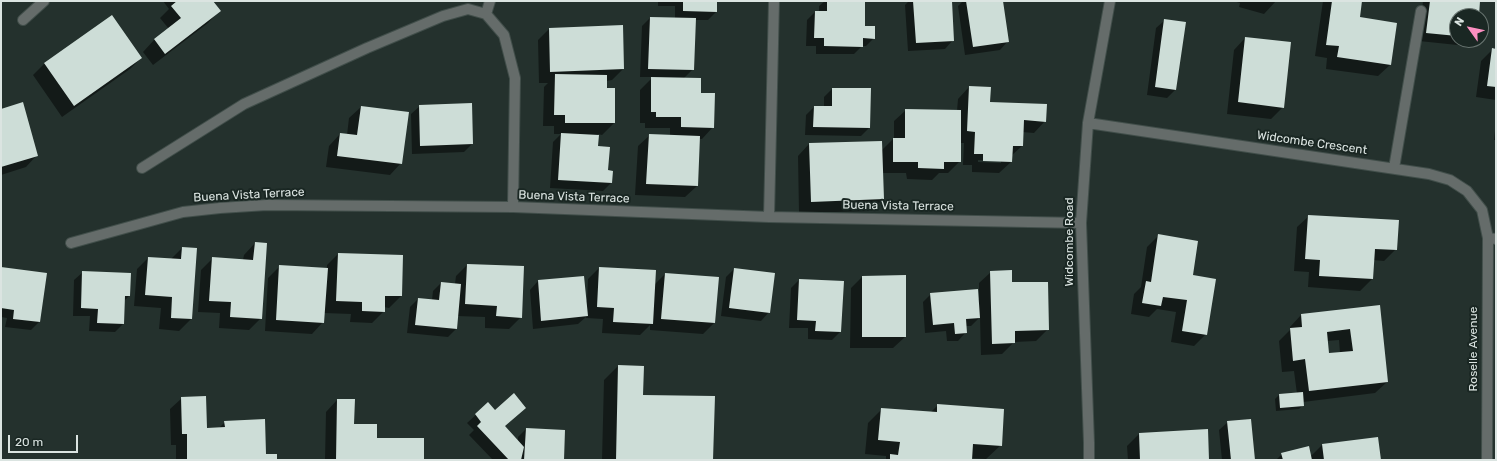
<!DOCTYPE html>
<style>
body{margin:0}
#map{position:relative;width:1497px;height:461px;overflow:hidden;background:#24312d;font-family:Rubik,sans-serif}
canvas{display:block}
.frame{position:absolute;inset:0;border:2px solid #dbe4e1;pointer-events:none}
.north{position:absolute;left:1449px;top:8px;width:40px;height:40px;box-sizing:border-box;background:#1a2723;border:1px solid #67736f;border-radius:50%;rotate:303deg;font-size:11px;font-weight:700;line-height:16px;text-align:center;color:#dbe4e1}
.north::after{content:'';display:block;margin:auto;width:14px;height:18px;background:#fc8fc1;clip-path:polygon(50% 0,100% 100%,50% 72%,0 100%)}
.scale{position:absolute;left:8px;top:435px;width:70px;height:18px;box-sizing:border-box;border:2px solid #dbe4e1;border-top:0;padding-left:5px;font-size:12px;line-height:14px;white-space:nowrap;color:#dbe4e1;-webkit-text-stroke:3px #1a2723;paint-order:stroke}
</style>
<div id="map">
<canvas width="1497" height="461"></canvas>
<div class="frame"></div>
<div class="north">N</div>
<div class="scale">20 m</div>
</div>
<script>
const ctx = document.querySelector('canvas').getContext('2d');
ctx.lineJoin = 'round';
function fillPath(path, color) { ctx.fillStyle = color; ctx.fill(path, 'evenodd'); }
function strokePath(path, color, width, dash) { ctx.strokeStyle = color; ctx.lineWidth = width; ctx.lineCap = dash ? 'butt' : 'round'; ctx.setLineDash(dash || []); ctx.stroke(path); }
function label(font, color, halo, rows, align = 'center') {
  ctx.font = font + ' Rubik,sans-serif'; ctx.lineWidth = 4; ctx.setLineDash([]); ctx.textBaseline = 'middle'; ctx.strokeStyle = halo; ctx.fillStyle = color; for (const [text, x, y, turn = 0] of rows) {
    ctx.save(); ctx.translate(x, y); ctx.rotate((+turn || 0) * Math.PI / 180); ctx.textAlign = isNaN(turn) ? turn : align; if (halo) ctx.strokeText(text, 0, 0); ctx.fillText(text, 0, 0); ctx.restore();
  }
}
fillPath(new Path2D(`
 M 163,1 L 211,1 L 219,11 L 208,23 L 153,65 L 143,52 L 154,40 L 169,29 L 160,18 L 169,9 Z
 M 658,1 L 716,1 L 716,12 L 708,20 L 695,20 L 693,69 L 684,78 L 700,94 L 713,127 L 702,139 L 699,139 L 697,186 L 685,197 L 635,195 L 638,146 L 650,135 L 670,136 L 670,128 L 645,128 L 645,123 L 640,123 L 640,90 L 653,77 L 640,77 L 642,26 L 650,18 L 675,19 L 675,6 L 658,6 Z
 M 825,1 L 864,1 L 864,27 L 874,38 L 866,46 L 862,46 L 854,54 L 816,54 L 816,46 L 806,46 L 807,20 L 815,12 L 819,12 L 819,6 Z
 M 909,1 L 951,1 L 953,40 L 945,49 L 908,51 L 905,5 Z
 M 963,1 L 1002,1 L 1008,41 L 1000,50 L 965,55 L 958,6 Z
 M 1233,1 L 1276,1 L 1264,14 L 1239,7 L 1240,3 Z
 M 1323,1 L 1361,1 L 1359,18 L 1390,65 L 1378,76 L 1326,69 L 1327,58 L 1315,56 Z
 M 1423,1 L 1479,1 L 1478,16 L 1457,16 L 1457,40 L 1473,40 L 1467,46 L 1419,41 Z
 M 112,16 L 141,58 L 130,69 L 62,117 L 33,75 L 44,64 Z
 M 1165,20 L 1176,89 L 1167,98 L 1147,95 L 1156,28 Z
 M 549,29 L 623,69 L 612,80 L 606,81 L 614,123 L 602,135 L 598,134 L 597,147 L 607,171 L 612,172 L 611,183 L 603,191 L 550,188 L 553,142 L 561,134 L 554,134 L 554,126 L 543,126 L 544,87 L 548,83 L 539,83 L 538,40 Z
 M 1245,38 L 1283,107 L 1271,119 L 1227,114 L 1234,50 Z
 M 1493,49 L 1496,50 L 1496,100 L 1476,97 L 1481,61 Z
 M 969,87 L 989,103 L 1045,121 L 1034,133 L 1022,132 L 1022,146 L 1011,156 L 1011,162 L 999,173 L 972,172 L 972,165 L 963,165 L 964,143 L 960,143 L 960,161 L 948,173 L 939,173 L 932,180 L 907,179 L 906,173 L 882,173 L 883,199 L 871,211 L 799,213 L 798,156 L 809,144 L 881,151 L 894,138 L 894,121 L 906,110 L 957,111 L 958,99 ZM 978,160 L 1001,161 L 1001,163 L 978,162 Z
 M 832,89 L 869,128 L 861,136 L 805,135 L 806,115 L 814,107 L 824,107 L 824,97 Z
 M 420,106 L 472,144 L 464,152 L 412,154 L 411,114 Z
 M 361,107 L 401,163 L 390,175 L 326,167 L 329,146 L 340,134 L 347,135 L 349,118 Z
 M 1,110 L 37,155 L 26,167 L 1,175 Z
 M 1496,122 L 1496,140 L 1494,140 Z
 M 1309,216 L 1396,249 L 1384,261 L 1373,260 L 1372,279 L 1360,291 L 1308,287 L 1309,272 L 1294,271 L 1297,227 Z
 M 1159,235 L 1192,276 L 1206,334 L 1194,346 L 1171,342 L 1176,312 L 1157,309 L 1149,317 L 1131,314 L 1134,294 L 1141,287 L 1147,247 Z
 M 255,243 L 261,318 L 249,330 L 219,328 L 220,313 L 198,312 L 201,270 L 213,258 L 243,260 L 244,255 Z
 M 182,248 L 196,249 L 191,319 L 179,331 L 159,329 L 161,308 L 134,306 L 137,269 L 148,258 L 171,259 Z
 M 338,254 L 402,256 L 401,296 L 389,308 L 384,307 L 384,311 L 372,323 L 350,322 L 351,314 L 324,313 L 323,322 L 312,334 L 265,331 L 268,278 L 280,266 L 327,269 L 327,265 Z
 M 467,265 L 521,317 L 509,329 L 485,328 L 485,317 L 457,316 L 456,329 L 448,337 L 407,333 L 410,307 L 418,299 L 432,300 L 433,291 L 441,283 L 455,284 L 456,276 Z
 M 1,268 L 39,322 L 31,330 L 5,327 L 7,318 L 1,317 Z
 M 599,268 L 654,285 L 665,274 L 714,323 L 703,334 L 650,330 L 650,325 L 640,335 L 602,333 L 603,319 L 586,318 L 586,317 L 578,324 L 533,329 L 530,290 L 538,281 L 587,301 L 588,279 Z
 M 734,269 L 769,312 L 761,321 L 721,316 L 726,277 Z
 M 83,272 L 129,296 L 124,301 L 123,324 L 115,332 L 89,331 L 90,316 L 73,316 L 74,280 Z
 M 991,272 L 1011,283 L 1048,329 L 1036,341 L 1014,342 L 1002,354 L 981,355 L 980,317 L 971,326 L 966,326 L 966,332 L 958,341 L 947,341 L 946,331 L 925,333 L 923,302 L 931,294 L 979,299 L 979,283 Z
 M 862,277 L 905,337 L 893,348 L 850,348 L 851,288 Z
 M 799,280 L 843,282 L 840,332 L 832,340 L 808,339 L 808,328 L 789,328 L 791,288 Z
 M 1379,306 L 1387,382 L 1375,393 L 1303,402 L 1303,405 L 1299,409 L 1276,411 L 1275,399 L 1279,395 L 1297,394 L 1294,371 L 1282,372 L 1279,341 L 1290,330 L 1290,327 L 1301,315 ZM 1339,340 L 1340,353 L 1328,354 L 1327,341 Z
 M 618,366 L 643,367 L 642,396 L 712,460 L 602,460 L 604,380 Z
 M 182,398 L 206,429 L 218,429 L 225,422 L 265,455 L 276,460 L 176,460 L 176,445 L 171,445 L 170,409 Z
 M 337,400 L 353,425 L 376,439 L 423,460 L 325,460 L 326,412 Z
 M 488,404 L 504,426 L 518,442 L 518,437 L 526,429 L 563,460 L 493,460 L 469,435 L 474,430 L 467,423 Z
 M 938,405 L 1001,445 L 986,459 L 971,458 L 971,460 L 886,460 L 886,456 L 865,454 L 868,423 L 882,409 L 930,413 Z
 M 1228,422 L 1254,460 L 1222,460 L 1219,430 Z
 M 1139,434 L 1208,460 L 1128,460 L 1127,446 Z
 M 1322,445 L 1380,460 L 1276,460 L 1282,454 L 1310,457 Z`), '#0007');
fillPath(new Path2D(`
 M 177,1 L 213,1 L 221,11 L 165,54 L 154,39 L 181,18 L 171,6 Z
 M 683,1 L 717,1 L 717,12 L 683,11 Z
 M 827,1 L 865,1 L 865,26 L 875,26 L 875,39 L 863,38 L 863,47 L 824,46 L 824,38 L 814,38 L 815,11 L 827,11 Z
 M 913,1 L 952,1 L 954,41 L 916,43 Z
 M 966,1 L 1003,1 L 1009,42 L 973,47 Z
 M 1332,1 L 1362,1 L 1360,17 L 1397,23 L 1391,65 L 1337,57 L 1339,46 L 1326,45 Z
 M 1430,1 L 1480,1 L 1479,16 L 1457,16 L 1457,36 L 1426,33 Z
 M 112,15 L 142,58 L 74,106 L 44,63 Z
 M 650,17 L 696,18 L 694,70 L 648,69 Z
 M 1164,19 L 1186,22 L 1176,90 L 1155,87 Z
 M 623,25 L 624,69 L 550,72 L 549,28 Z
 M 1245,37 L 1291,42 L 1284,108 L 1238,102 Z
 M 1492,48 L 1496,49 L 1496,87 L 1487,86 Z
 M 555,74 L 607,75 L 607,88 L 615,88 L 615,123 L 565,123 L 565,115 L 554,115 Z
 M 651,77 L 701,78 L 701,93 L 715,93 L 714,128 L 681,127 L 681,117 L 656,117 L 656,112 L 651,112 Z
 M 969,86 L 991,87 L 990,102 L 1047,104 L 1046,122 L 1024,120 L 1023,146 L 1013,146 L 1012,162 L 983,161 L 983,154 L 974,154 L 975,132 L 967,131 Z
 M 832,88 L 871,88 L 870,128 L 813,127 L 814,106 L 832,106 Z
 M 23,102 L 38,156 L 1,167 L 1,109 Z
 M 472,103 L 473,144 L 420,146 L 419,105 Z
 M 361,106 L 409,112 L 402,164 L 337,156 L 340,133 L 357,135 Z
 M 905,109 L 961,110 L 961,162 L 944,162 L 944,169 L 918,168 L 918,162 L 893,162 L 893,138 L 905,138 Z
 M 561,133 L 599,135 L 598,146 L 610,147 L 608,170 L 613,171 L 612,183 L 558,180 Z
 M 649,134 L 700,136 L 698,186 L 646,184 Z
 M 882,141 L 884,199 L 811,202 L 809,143 Z
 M 1308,215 L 1399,220 L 1397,250 L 1375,249 L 1373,279 L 1319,276 L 1320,260 L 1305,259 Z
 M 1158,234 L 1198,241 L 1193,275 L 1216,279 L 1207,335 L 1182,331 L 1187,300 L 1163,297 L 1161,306 L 1142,303 L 1146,281 L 1151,282 Z
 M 255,242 L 267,243 L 262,319 L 230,317 L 231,302 L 209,301 L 212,257 L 253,260 Z
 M 182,247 L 197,248 L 192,319 L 171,318 L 172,297 L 145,295 L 148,257 L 181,259 Z
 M 338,253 L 403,255 L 402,296 L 385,296 L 385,312 L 362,311 L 362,302 L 336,301 Z
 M 467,264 L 524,266 L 522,318 L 496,316 L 497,306 L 465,304 Z
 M 279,265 L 328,268 L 324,323 L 276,320 Z
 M 1,267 L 47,273 L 40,322 L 13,319 L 14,310 L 1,308 Z
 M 599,267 L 656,270 L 653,324 L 613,322 L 614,308 L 597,307 Z
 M 734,268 L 775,273 L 770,313 L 729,308 Z
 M 1012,270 L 1012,282 L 1048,282 L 1049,330 L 1015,331 L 1015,343 L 992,344 L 990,271 Z
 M 82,271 L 131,273 L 130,296 L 125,296 L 124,324 L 97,323 L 98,309 L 81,308 Z
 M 665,273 L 719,277 L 715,323 L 661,319 Z
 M 906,275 L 906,337 L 862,337 L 862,276 Z
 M 584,276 L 588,316 L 541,321 L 538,280 Z
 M 799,279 L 844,281 L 841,332 L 815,331 L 816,321 L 797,320 Z
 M 441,282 L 461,284 L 457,329 L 415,325 L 418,298 L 439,300 Z
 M 978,289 L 980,318 L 966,319 L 967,333 L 955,334 L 954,323 L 933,325 L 930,293 Z
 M 1380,305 L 1388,382 L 1309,391 L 1305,359 L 1293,361 L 1290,328 L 1302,327 L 1301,314 ZM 1350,329 L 1353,351 L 1329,353 L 1327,332 Z
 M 618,365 L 644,366 L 643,395 L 715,396 L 713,460 L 616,460 Z
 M 1303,392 L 1304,406 L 1280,408 L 1279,394 Z
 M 514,393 L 526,408 L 505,426 L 524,447 L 521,460 L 509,460 L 477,426 L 481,422 L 475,414 L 488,402 L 495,410 Z
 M 206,396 L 207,428 L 225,427 L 224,421 L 265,419 L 266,454 L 277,454 L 277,460 L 187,460 L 187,434 L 182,434 L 181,397 Z
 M 337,399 L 355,399 L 354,424 L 377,424 L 377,438 L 424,438 L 424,460 L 336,460 Z
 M 937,404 L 1004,409 L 1002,446 L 973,444 L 972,460 L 890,460 L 890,454 L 898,455 L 900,442 L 878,440 L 881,408 L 937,412 Z
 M 1251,419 L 1255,460 L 1231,460 L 1227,421 Z
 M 526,428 L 565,430 L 564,460 L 524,460 Z
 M 1208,429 L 1209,460 L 1140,460 L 1139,433 Z
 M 1378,437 L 1381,460 L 1324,460 L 1322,444 Z
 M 1309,446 L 1312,460 L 1283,460 L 1281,453 Z`), '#cdddd7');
const minor = new Path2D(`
 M 486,14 L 490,1
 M 23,20 L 44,1
 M 1088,123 L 1429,174 L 1450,180 L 1467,191 L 1482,210 L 1488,238 L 1496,239
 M 142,168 L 244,104 L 367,48 L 443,16 L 468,9 L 486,14 L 504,35 L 515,78 L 513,207
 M 1394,168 L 1421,11
 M 769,217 L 774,1
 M 71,243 L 183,212 L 220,208 L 267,205 L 513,207 L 769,217 L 1081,223
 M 1089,460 L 1089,443 L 1081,223 L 1088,123 L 1110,1
 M 1487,460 L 1488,238`);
strokePath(minor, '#414e4a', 12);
strokePath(minor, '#656c6a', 10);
label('12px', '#dbe4e1', '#1a2723', [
 ["Widcombe Crescent",1312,143,8],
 ["Buena Vista Terrace",249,195,-3],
 ["Buena Vista Terrace",574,197,2],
 ["Buena Vista Terrace",898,206,1],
 ["Widcombe Road",1070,242,-90],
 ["Roselle Avenue",1474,349,-90]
]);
</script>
